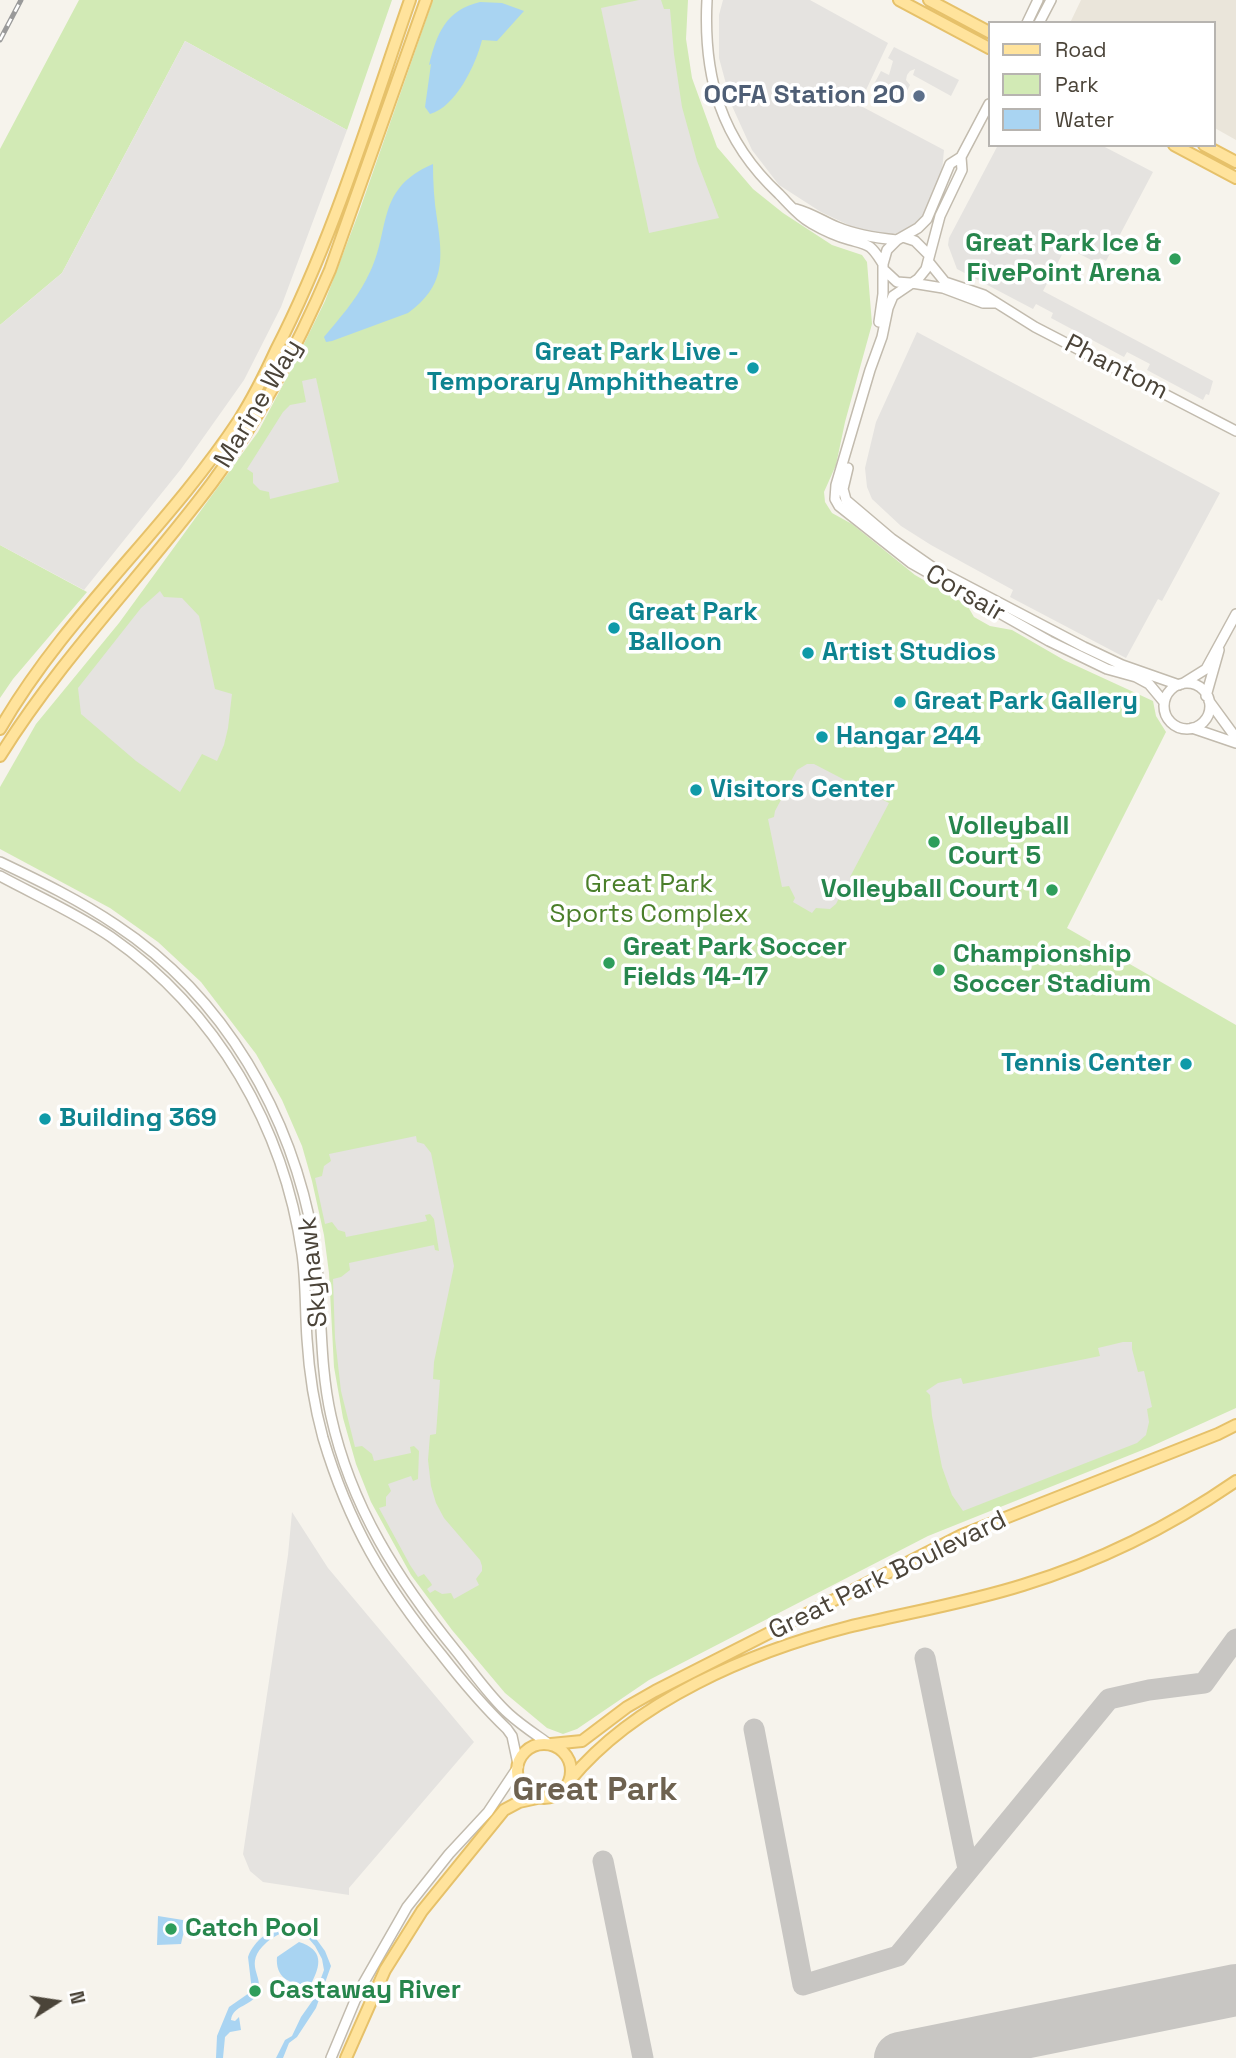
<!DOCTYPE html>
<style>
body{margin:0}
#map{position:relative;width:1236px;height:2058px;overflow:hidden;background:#f6f3ec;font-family:"Space Grotesk",sans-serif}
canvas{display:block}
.legend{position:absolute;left:988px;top:21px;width:228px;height:126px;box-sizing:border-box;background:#fff;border:2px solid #b7b4b0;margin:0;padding:9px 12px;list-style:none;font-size:21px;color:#4b4439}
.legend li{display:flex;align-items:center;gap:14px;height:35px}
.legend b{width:35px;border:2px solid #b7b4b0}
.north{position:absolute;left:21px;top:1967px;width:70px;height:70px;-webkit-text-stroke:5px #fff;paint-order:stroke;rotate:78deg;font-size:19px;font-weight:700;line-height:28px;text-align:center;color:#4b4439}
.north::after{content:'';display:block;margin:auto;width:24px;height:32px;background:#4b4439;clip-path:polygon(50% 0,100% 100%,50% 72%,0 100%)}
</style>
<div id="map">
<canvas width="1236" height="2058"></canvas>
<ul class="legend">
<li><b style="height:9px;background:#ffe39c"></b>Road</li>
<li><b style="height:19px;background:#d2eab5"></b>Park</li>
<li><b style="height:19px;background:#a9d4f2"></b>Water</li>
</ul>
<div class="north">N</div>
</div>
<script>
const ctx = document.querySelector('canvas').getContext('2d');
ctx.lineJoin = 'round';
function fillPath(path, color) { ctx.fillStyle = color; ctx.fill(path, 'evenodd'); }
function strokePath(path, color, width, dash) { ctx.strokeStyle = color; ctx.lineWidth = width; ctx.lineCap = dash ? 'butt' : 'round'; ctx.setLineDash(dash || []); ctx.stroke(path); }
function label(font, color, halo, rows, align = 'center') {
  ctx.font = font + ' "Space Grotesk",sans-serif'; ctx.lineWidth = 7; ctx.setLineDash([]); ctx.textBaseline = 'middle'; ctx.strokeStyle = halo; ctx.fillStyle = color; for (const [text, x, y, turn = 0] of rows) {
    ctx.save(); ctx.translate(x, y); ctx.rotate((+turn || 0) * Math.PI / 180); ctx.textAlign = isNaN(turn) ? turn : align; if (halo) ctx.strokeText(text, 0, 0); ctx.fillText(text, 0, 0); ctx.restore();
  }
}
fillPath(new Path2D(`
 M 1081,0 L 1236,0 L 1236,140 L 1213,127 L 1213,23 L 1070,23 Z`), '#eae5da');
fillPath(new Path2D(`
 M 79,0 L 392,0 L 347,130 L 185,41 L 62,273 L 0,325 L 0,149 Z
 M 433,0 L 688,0 L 686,39 L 692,78 L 717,147 L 753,189 L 783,213 L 832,245 L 862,255 L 867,262 L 872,324 L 845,422 L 836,465 L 824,492 L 825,502 L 832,513 L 852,524 L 915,575 L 967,605 L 974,617 L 990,626 L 1012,630 L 1064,660 L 1153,701 L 1156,716 L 1166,732 L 1067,928 L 1236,1025 L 1236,1408 L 1150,1447 L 928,1536 L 649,1680 L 577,1729 L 563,1734 L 547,1728 L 505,1693 L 452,1630 L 411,1575 L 371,1502 L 356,1464 L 343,1418 L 334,1367 L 329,1273 L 324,1235 L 312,1181 L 302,1146 L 282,1100 L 256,1054 L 201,982 L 158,942 L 110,908 L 0,849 L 0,787 L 36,724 L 119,623 L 258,432 L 296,360 L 325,301 L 359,212 Z
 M 0,545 L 87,592 L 13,679 L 0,698 Z`), '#d2eab5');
fillPath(new Path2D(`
 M 639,0 L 661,0 L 664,9 L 670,9 L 674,54 L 682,107 L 697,161 L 719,218 L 649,233 L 601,8 Z
 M 723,0 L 810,0 L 888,43 L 859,105 L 944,150 L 941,181 L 918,228 L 876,238 L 821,212 L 779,185 L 752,150 L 732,106 L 719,58 L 719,15 Z
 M 185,41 L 347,130 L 281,307 L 244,380 L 181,469 L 84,590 L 0,545 L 0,325 L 62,273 Z
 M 894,47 L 959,80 L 951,96 L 913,75 L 915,69 L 910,71 L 907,75 L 906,80 L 910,85 L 901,102 L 873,86 L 881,71 L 889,75 L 893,61 L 888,58 Z
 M 998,145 L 1101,145 L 1153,172 L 1106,261 L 1100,258 L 1097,263 L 1066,247 L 1043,291 L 1213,381 L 1209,395 L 1206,394 L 1203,400 L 1147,370 L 1150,364 L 1127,352 L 1124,357 L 1051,318 L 1053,313 L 1036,304 L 1033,309 L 957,269 L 948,245 L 949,238 Z
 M 917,332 L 1220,493 L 1162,601 L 1158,599 L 1126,658 L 1010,597 L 1013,590 L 931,545 L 901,526 L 872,499 L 867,487 L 865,468 L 876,422 Z
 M 316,378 L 339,482 L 270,499 L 269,492 L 260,490 L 253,483 L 253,473 L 247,469 L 283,412 L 290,405 L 306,402 L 302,381 Z
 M 160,591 L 164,597 L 182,598 L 199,616 L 215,689 L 232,694 L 228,728 L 224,745 L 217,761 L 202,754 L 180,792 L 136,761 L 81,714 L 78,688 L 141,608 Z
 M 807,764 L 814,764 L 889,803 L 850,877 L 855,881 L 849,892 L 843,890 L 836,904 L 830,909 L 816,908 L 812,913 L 793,902 L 795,898 L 789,886 L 782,887 L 768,819 L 774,817 L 775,811 L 797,770 Z
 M 416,1136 L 417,1142 L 424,1144 L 431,1153 L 454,1266 L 434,1362 L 433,1379 L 440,1380 L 436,1434 L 430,1435 L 428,1460 L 431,1486 L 436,1503 L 444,1518 L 480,1560 L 482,1566 L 482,1571 L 476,1579 L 479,1585 L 454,1599 L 451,1593 L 442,1594 L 435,1590 L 430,1593 L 427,1589 L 432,1585 L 431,1583 L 424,1574 L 418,1577 L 410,1565 L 379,1508 L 386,1506 L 386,1497 L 391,1491 L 388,1484 L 411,1476 L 413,1481 L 418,1479 L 419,1451 L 414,1446 L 410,1447 L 411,1453 L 374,1461 L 372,1454 L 362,1446 L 355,1447 L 341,1391 L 335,1338 L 333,1279 L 341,1277 L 350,1270 L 349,1263 L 434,1245 L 435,1250 L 439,1251 L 434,1219 L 430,1214 L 425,1215 L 427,1221 L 346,1237 L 345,1232 L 338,1230 L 332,1222 L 325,1224 L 315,1178 L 322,1176 L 324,1166 L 331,1161 L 329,1154 Z
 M 1123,1342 L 1132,1342 L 1132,1349 L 1138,1372 L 1144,1371 L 1152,1407 L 1147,1409 L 1149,1422 L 1146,1435 L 1137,1443 L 963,1511 L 952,1495 L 942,1467 L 932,1416 L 930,1395 L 926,1391 L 938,1383 L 961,1378 L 963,1384 L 1100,1356 L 1098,1348 Z
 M 292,1512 L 328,1568 L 474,1742 L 349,1888 L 349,1895 L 263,1882 L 250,1871 L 243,1854 L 288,1555 Z`), '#e5e3e0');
fillPath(new Path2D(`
 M 480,2 L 502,3 L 524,11 L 497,41 L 482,40 C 476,64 456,107 430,114 L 425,107 L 431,64 L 429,65 C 437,33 446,10 480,2 Z
 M 433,164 C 433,182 434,201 437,219 C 443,260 445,286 408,313 L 332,341 L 326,342 L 324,337 C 339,319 355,301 366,280 C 393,233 372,190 433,164 Z
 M 158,1916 L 183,1920 L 184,1931 L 181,1944 L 157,1945 Z
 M 288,1922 L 302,1924 L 309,1929 L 325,1951 L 331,1966 L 316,2008 L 297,2037 L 289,2043 L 283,2058 L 276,2058 L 285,2040 L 292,2036 L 301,2017 L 313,2000 L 324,1970 L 322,1959 L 315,1946 L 304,1933 C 287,1931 281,1931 267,1942 C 241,1965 266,1976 257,1994 C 252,2006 233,2005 231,2020 L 235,2021 L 239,2017 L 241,2030 L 230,2032 L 225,2037 L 223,2058 L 216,2058 L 217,2036 L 229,2007 L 252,1991 L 248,1957 C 254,1940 272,1928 288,1922 Z
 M 299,1942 C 324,1950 321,1965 311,1984 C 292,1986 275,1979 277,1957 Z`), '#a9d4f2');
strokePath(new Path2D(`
 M 925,1658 L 968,1869
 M 754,1729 L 803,1985 L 898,1956 L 1109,1699 L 1149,1690 L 1204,1683 L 1236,1639
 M 603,1861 L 643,2058`), '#c8c6c3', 21);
strokePath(new Path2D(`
 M 900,2058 L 1236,1990`), '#c8c6c3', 52);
const minor = new Path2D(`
 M 707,0 C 703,77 721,140 779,194 C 789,204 798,216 811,223 C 823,230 836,236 850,240 C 857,242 864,243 870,247 C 876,252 879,258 883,264
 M 1027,23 L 1038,0
 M 1039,23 L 1051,0
 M 961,157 L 962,170 L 940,216 L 926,269 L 918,279 L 893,296 L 888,308 L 882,337 L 870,370 L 836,485 L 835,499 L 839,506 L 911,563 L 1049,641 L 1107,669 L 1136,677 L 1149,684 L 1164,702
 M 796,209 C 811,213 823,221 837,227 C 856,235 876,238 897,240
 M 903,237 L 915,241 L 928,254
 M 928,261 L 945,282 L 984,295 L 1035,327 L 1236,431
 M 883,269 L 897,282 L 910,283
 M 912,283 L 943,288 L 983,303 L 996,303
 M 879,322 L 883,294 L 883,264 L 887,250 L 897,240 L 918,228 L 927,219 L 950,164 L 961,157 L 989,104
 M 848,468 L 843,489 L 846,500 L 892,539 L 935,569 L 1084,647 L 1122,665 L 1179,685
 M1164 706a23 23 0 1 1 46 0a23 23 0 1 1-46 0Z
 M 1182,684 L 1206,669 L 1236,614
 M 1206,696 L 1219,650
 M 1209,701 L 1236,738
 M 1192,728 L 1236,743
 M 0,862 C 40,881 79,900 116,925 C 225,997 292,1115 314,1242 C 323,1299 318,1358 331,1416 C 351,1507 398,1580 456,1651 C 473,1672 489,1696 509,1714 C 521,1725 535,1734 549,1744
 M 0,876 C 37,896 76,913 111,937 C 217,1011 284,1127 302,1254 C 306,1282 305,1311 307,1339 C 309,1372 314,1405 323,1438 C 349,1525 384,1584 441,1654 C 462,1681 483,1706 507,1729 L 512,1736 L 518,1764
 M 331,2058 L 359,1991 L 407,1907 L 449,1854 L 488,1812 L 518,1767`);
const major = new Path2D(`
 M 899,0 L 989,48
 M 929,0 L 989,32
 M 1174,145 L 1236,178
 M 1204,145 L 1236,162
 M 0,729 C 65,616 167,529 239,420 C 253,398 265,374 276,350 C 333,239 369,118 410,0
 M 0,756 C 61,658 143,575 212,483 C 261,417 298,345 330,270 L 426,0
 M 551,1744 L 582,1741 L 627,1707 L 655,1691 L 962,1535 L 1218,1434 L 1236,1425
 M517 1771a27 27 0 1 1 54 0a27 27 0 1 1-54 0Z
 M 570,1780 C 635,1701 750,1652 848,1627 C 906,1613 966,1603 1023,1585 C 1098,1562 1171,1526 1236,1481
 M 346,2058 L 385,1970 L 422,1911 L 504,1810 L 519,1802 L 542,1797`);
strokePath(minor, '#c2bbae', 12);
strokePath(major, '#e6c16a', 14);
strokePath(minor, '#fff', 9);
strokePath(major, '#ffe39c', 10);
const rail = new Path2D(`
 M 0,40 L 21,0`);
strokePath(rail, '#9a9a9a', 5);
strokePath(rail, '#fff', 2.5, [8]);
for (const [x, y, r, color] of [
 [919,96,7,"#5c6f8a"],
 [1175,259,7,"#2e9e5b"],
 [753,368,7,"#0f9aa8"],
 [614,628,7,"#0f9aa8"],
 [808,653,7,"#0f9aa8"],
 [900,702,7,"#0f9aa8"],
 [822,737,7,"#0f9aa8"],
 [696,790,7,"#0f9aa8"],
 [934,842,7,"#2e9e5b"],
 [1052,890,7,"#2e9e5b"],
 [609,963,7,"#2e9e5b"],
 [939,970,7,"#2e9e5b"],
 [1186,1064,7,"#0f9aa8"],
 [45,1119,7,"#0f9aa8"],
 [171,1929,7,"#2e9e5b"],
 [255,1991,7,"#2e9e5b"]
]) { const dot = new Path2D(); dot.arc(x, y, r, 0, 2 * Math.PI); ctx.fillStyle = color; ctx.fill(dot); strokePath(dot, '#fff', 2.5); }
label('bold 26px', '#4e5e75', '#fff', [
 ["OCFA Station 20",905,96]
], 'right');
label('bold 26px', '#27864d', '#fff', [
 ["Great Park Ice &",1161,244,"right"],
 ["FivePoint Arena",1161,274,"right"],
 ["Volleyball",948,827],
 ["Court 5",948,857],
 ["Volleyball Court 1",1038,890,"right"],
 ["Great Park Soccer",623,948],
 ["Fields 14-17",623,978],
 ["Championship",953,955],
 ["Soccer Stadium",953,985],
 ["Catch Pool",185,1929],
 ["Castaway River",269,1991]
], 'left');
label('bold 26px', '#0d838f', '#fff', [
 ["Great Park Live -",739,353,"right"],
 ["Temporary Amphitheatre",739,383,"right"],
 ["Great Park",628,613],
 ["Balloon",628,643],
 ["Artist Studios",822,653],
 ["Great Park Gallery",914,702],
 ["Hangar 244",836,737],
 ["Visitors Center",710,790],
 ["Tennis Center",1172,1064,"right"],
 ["Building 369",59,1119]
], 'left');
label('26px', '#4b4439', '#fff', [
 ["Phantom",1116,368,27],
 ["Marine Way",259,404,-59],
 ["Corsair",965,594,30],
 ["Skyhawk",314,1272,-96],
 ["Great Park Boulevard",888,1576,-26]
]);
label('26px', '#4a7f2a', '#fff', [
 ["Great Park",649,885],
 ["Sports Complex",649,915]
]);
label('bold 33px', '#6e6250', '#fff', [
 ["Great Park",595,1791]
]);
</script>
